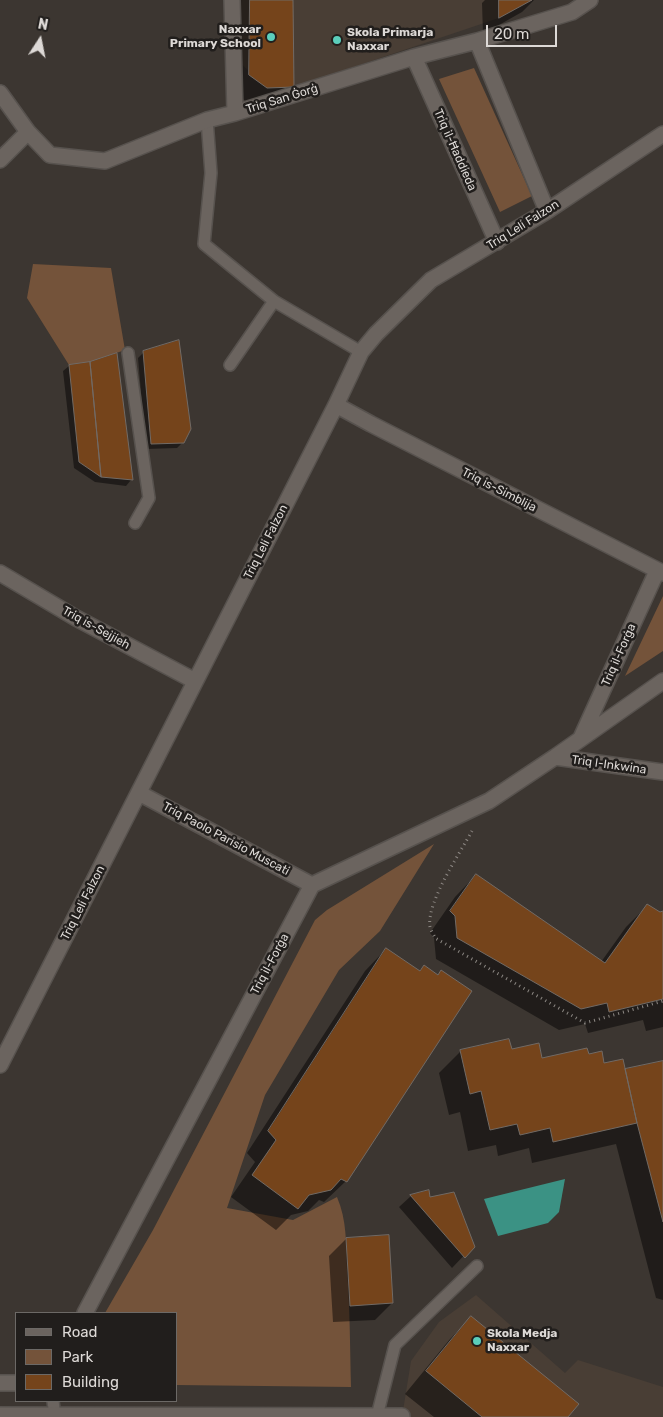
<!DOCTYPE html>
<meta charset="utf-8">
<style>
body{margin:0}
#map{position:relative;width:663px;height:1417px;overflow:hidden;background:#3c3631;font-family:Rubik,sans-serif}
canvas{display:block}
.legend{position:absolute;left:15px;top:1312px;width:162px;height:90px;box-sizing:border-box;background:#211e1c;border:1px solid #6c6966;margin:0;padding:6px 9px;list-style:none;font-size:15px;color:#ddd9d6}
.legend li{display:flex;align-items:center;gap:10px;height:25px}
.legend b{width:25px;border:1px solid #6c6966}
.north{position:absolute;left:15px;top:15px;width:50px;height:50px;-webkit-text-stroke:4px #211e1c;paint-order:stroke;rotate:11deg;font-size:14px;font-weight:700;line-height:20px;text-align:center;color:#ddd9d6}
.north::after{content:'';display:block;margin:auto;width:18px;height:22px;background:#ddd9d6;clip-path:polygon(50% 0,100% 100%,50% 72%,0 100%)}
.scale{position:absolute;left:486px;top:25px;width:71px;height:22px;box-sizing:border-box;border:2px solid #ddd9d6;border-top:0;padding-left:6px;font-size:15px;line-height:18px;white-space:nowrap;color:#ddd9d6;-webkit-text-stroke:4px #211e1c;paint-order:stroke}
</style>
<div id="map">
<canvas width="663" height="1417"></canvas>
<ul class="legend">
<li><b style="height:6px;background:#6b645f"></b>Road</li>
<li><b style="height:14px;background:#74533a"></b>Park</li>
<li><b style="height:14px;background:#75441b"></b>Building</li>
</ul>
<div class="north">N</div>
<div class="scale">20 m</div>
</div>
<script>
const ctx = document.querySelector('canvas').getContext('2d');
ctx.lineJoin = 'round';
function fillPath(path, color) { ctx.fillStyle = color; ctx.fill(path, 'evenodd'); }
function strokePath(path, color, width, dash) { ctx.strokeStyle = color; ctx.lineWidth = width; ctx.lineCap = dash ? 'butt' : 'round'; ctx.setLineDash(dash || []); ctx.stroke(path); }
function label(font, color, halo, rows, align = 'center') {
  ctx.font = font + ' Rubik,sans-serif'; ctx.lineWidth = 5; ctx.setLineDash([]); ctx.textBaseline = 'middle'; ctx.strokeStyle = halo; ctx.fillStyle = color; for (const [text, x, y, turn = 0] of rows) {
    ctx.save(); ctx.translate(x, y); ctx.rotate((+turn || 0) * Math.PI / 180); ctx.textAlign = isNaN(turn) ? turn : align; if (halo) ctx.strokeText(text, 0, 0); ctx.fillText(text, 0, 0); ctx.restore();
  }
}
fillPath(new Path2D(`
 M 241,0 L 532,0 L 499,18 L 294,87 L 267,88 L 240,63 Z
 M 476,1295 L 565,1373 L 578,1360 L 663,1387 L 663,1417 L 402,1417 L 411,1361 L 439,1322 Z`), '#493e35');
fillPath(new Path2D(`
 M 474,68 L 532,196 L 500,212 L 439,79 Z
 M 33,264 L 111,268 L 125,350 L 90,362 L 69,365 L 27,298 Z
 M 663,596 L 663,651 L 625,676 Z
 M 434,844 L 380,931 L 339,970 L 265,1095 L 227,1208 L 293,1220 L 337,1197 C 347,1220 346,1244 347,1269 C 350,1308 350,1348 351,1387 L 176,1385 L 176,1313 L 105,1313 L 153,1230 L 315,920 L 327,910 Z`), '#74533a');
fillPath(new Path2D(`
 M 565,1179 L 559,1212 L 548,1223 L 498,1236 L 484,1199 Z`), '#3b9284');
fillPath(new Path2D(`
 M 233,0 L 292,0 L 293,87 L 276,104 L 250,104 L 232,92 Z
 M 485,0 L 534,0 L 522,12 L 483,34 L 482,3 Z
 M 144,352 L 183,442 L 177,448 L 146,449 L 138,358 Z
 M 116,355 L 131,480 L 126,486 L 95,482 L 74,468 L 63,371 L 69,366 L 90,363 Z
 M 476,875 L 601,962 L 626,927 L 648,905 L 659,914 L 663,913 L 663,1027 L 646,1031 L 643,1020 L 588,1033 L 585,1024 L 559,1030 L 436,959 L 434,938 L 430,933 L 455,897 Z
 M 386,949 L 418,972 L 424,966 L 346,1181 L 324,1202 L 319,1200 L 308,1211 L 291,1215 L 276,1230 L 231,1197 L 255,1162 L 247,1153 L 365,971 Z
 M 511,1050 L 542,1059 L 588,1055 L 603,1065 L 624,1071 L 663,1062 L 663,1300 L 656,1298 L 616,1144 L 532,1163 L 529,1148 L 498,1156 L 496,1145 L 468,1151 L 460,1112 L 449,1115 L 439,1073 L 461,1051 Z
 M 411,1196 L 430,1199 L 473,1246 L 452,1268 L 399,1207 Z
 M 346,1239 L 392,1303 L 375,1320 L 333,1322 L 329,1256 Z
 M 471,1318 L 566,1417 L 434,1417 L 405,1394 L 450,1339 Z`), '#0007');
const building = new Path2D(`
 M 250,0 L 293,0 L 294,87 L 267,88 L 249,75 Z
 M 499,0 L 532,0 L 499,18 Z
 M 179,340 L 191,429 L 184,443 L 151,444 L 143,351 Z
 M 117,353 L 133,480 L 101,477 L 90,362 Z
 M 90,362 L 101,477 L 79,462 L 69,365 Z
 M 476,874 L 605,963 L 647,904 L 660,912 L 663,911 L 663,999 L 609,1012 L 607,1003 L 581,1009 L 457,938 L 455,916 L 450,911 Z
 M 386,948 L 420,971 L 424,965 L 438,975 L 441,970 L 472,991 L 347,1182 L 341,1179 L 331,1190 L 309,1195 L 298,1209 L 252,1175 L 276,1140 L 268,1131 Z
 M 509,1039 L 512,1049 L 539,1043 L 542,1058 L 587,1048 L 589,1054 L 602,1051 L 604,1063 L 623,1059 L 637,1123 L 553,1142 L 550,1128 L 520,1135 L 517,1124 L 490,1130 L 481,1091 L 470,1094 L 460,1050 Z
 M 663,1061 L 663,1222 L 637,1123 L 625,1069 Z
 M 429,1190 L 430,1197 L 454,1192 L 475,1247 L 465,1258 L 410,1195 Z
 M 389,1235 L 393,1303 L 350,1306 L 346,1238 Z
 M 471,1316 L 579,1404 L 568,1417 L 482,1417 L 426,1371 Z`);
fillPath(building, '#75441b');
strokePath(building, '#716a65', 1);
const service = new Path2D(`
 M 207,120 L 211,173 L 204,244 L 274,301 L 361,352
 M 128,353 L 149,498 L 135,523
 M 230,365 L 274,301
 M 53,1401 L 55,1416
 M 377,1416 L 395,1345 L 477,1266`);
const minor = new Path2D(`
 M 232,0 L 235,113
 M 477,41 L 547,211
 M 414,57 L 497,242
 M 0,93 L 28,132 L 50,155 L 105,161 L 207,120 L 235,113 L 414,57 L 477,41 L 572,12 L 590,0
 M 0,160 L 28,132
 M 336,405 L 371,424 L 663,573
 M 0,573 L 76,618 L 195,681
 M 581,738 L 657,571
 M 555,757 L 663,772
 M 139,793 L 312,885
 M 0,1065 L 336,405 L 361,352 L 376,334 L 431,280 L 547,211 L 663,134
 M 85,1313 L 312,885 L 489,801 L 555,757 L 663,681
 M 0,1383 L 16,1383
 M 0,1415 L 402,1416`);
strokePath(service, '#57524e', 14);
strokePath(minor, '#57524e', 18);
strokePath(new Path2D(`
 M 472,831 C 460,853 426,903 430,927 C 431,931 434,935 435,938 L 585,1023 L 663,1001`), '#8d8884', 3, [1, 4]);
strokePath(service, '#6b645f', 11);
strokePath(minor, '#6b645f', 15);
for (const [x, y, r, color] of [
 [271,37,5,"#5bcebb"],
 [337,40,5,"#5bcebb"],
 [477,1341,5,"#5bcebb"]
]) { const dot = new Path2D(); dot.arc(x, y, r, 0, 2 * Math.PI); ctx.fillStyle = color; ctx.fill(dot); strokePath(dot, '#211e1c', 2); }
label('bold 12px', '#ddd9d6', '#211e1c', [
 ["Naxxar",261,30,"right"],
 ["Primary School",261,44,"right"],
 ["Skola Primarja",347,33],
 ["Naxxar",347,47],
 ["Skola Medja",487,1334],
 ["Naxxar",487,1348]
], 'left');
label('12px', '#ddd9d6', '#211e1c', [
 ["Triq San Ġorġ",282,99,-17],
 ["Triq il-Ħaddieda",455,150,66],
 ["Triq Leli Falzon",523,225,-32],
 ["Triq is-Simblija",499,490,27],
 ["Triq Leli Falzon",266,542,-63],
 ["Triq is-Sejjieh",96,628,29],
 ["Triq il-Forġa",619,655,-66],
 ["Triq l-Inkwina",609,765,8],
 ["Triq Paolo Parisio Muscati",226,839,28],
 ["Triq Leli Falzon",83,903,-63],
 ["Triq il-Forġa",270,964,-62]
]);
</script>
